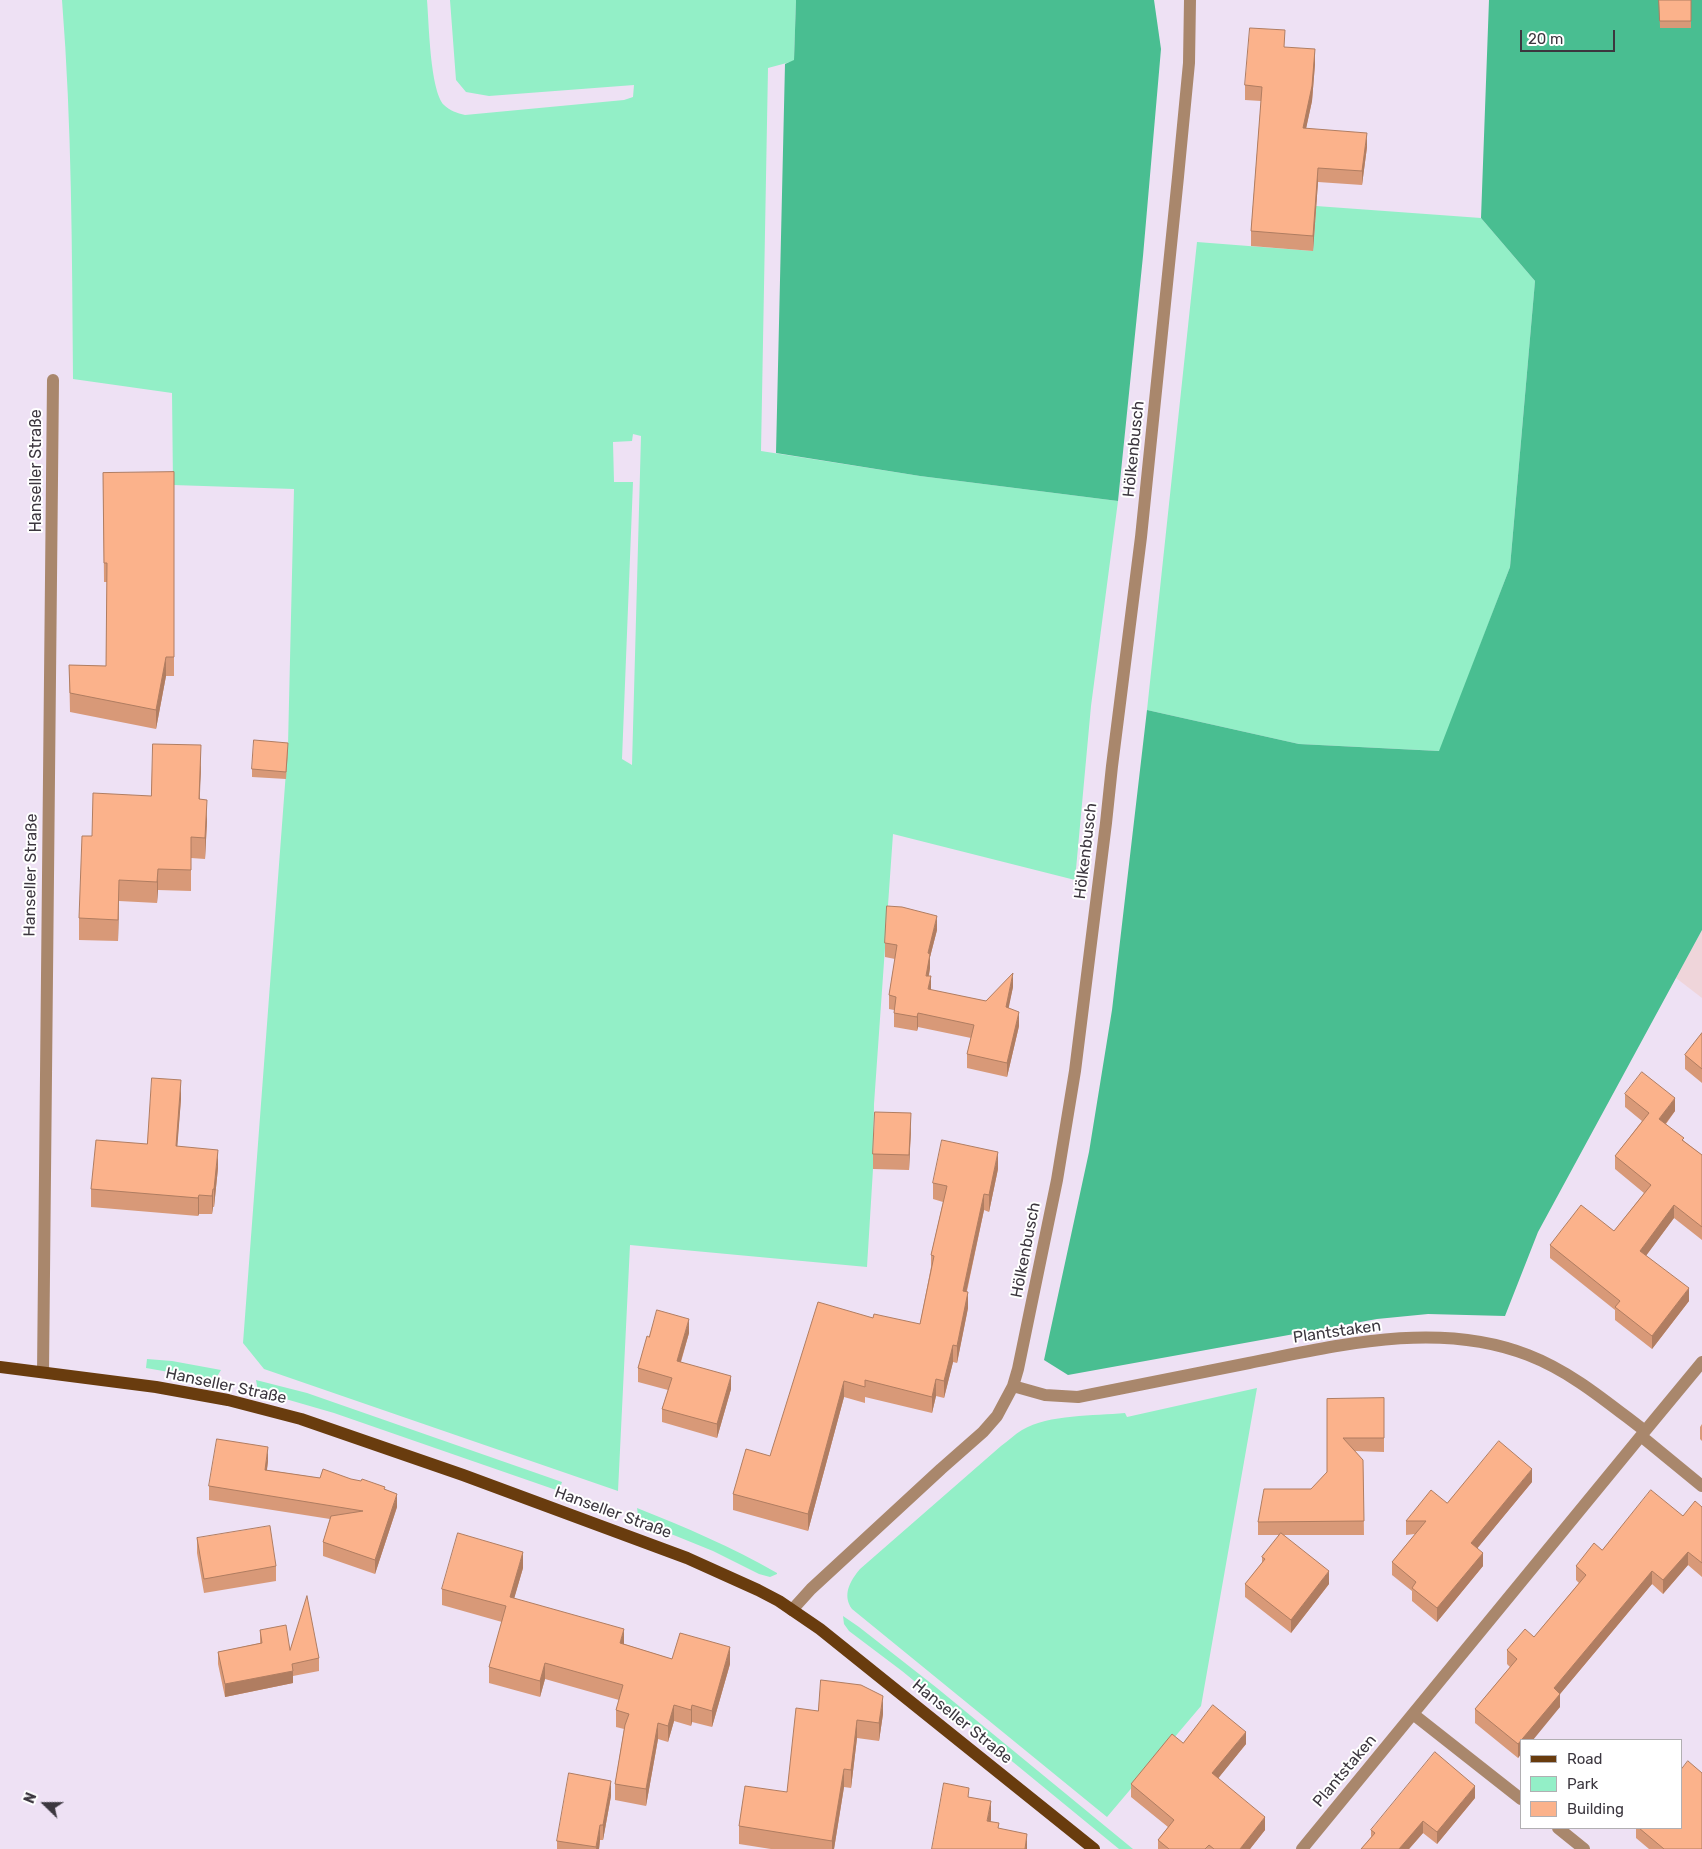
<!DOCTYPE html>
<meta charset="utf-8">
<style>
body{margin:0}
#map{position:relative;width:1702px;height:1849px;overflow:hidden;background:#eee1f4;font-family:Rubik,sans-serif}
canvas{display:block}
.legend{position:absolute;left:1520px;top:1739px;width:162px;height:90px;box-sizing:border-box;background:#fff;border:1px solid #b1afb2;margin:0;padding:6px 9px;list-style:none;font-size:15px;color:#3c373f}
.legend li{display:flex;align-items:center;gap:10px;height:25px}
.legend b{width:25px;border:1px solid #b1afb2}
.north{position:absolute;left:20px;top:1779px;width:50px;height:50px;-webkit-text-stroke:4px #fff;paint-order:stroke;rotate:292deg;font-size:14px;font-weight:700;line-height:20px;text-align:center;color:#3c373f}
.north::after{content:'';display:block;margin:auto;width:18px;height:22px;background:#3c373f;clip-path:polygon(50% 0,100% 100%,50% 72%,0 100%)}
.scale{position:absolute;left:1520px;top:30px;width:95px;height:22px;box-sizing:border-box;border:2px solid #3c373f;border-top:0;padding-left:6px;font-size:15px;line-height:18px;white-space:nowrap;color:#3c373f;-webkit-text-stroke:4px #fff;paint-order:stroke}
</style>
<div id="map">
<canvas width="1702" height="1849"></canvas>
<ul class="legend">
<li><b style="height:6px;background:#693c0e"></b>Road</li>
<li><b style="height:14px;background:#93efc7"></b>Park</li>
<li><b style="height:14px;background:#fbb28b"></b>Building</li>
</ul>
<div class="north">N</div>
<div class="scale">20 m</div>
</div>
<script>
const ctx = document.querySelector('canvas').getContext('2d');
ctx.lineJoin = 'round';
function fillPath(path, color) { ctx.fillStyle = color; ctx.fill(path, 'evenodd'); }
function strokePath(path, color, width, dash) { ctx.strokeStyle = color; ctx.lineWidth = width; ctx.lineCap = dash ? 'butt' : 'round'; ctx.setLineDash(dash || []); ctx.stroke(path); }
function label(font, color, halo, rows, align = 'center') {
  ctx.font = font + ' Rubik,sans-serif'; ctx.lineWidth = 4; ctx.setLineDash([]); ctx.textBaseline = 'middle'; ctx.strokeStyle = halo; ctx.fillStyle = color; for (const [text, x, y, turn = 0] of rows) {
    ctx.save(); ctx.translate(x, y); ctx.rotate((+turn || 0) * Math.PI / 180); ctx.textAlign = isNaN(turn) ? turn : align; if (halo) ctx.strokeText(text, 0, 0); ctx.fillText(text, 0, 0); ctx.restore();
  }
}
fillPath(new Path2D(`
 M 1702,930 L 1702,998 L 1676,978 Z`), '#efd5da');
fillPath(new Path2D(`
 M 62,0 L 427,0 C 429,22 430,90 444,105 C 450,111 457,113 465,115 L 624,100 L 633,97 L 634,85 L 489,96 L 466,92 L 456,80 L 450,0 L 796,0 L 794,61 L 768,68 L 761,451 L 920,476 L 1118,501 L 1091,706 L 1075,880 L 893,834 L 874,1104 L 873,1169 L 867,1267 L 630,1245 L 618,1491 L 264,1369 L 243,1343 L 288,745 L 294,489 L 173,485 L 172,393 L 73,379 C 72,252 72,126 62,0 ZM 633,434 L 641,436 L 632,765 L 622,759 L 633,482 L 614,482 L 613,442 L 632,441 Z
 M 1316,206 L 1481,218 L 1535,281 L 1510,567 L 1440,751 L 1299,744 L 1147,710 L 1197,242 L 1313,251 Z
 M 147,1359 L 172,1361 L 221,1370 L 215,1380 L 146,1368 Z
 M 256,1380 L 307,1393 L 562,1482 L 559,1491 L 334,1413 L 258,1391 Z
 M 1257,1388 L 1201,1706 L 1107,1817 L 852,1609 C 842,1595 850,1581 860,1569 L 1001,1446 C 1008,1441 1015,1434 1022,1430 C 1049,1414 1094,1416 1125,1413 L 1127,1417 Z
 M 637,1508 C 685,1527 732,1547 777,1573 L 777,1574 L 770,1577 L 759,1574 L 713,1551 L 639,1521 Z
 M 843,1616 L 859,1627 L 937,1688 L 1133,1849 L 1119,1849 L 902,1671 L 849,1631 L 844,1624 Z`), '#93efc7');
fillPath(new Path2D(`
 M 796,0 L 1154,0 L 1161,49 L 1143,256 L 1118,501 L 920,476 L 776,453 L 785,64 L 794,60 Z
 M 1489,0 L 1702,0 L 1702,930 L 1538,1232 L 1505,1316 L 1428,1314 L 1377,1319 L 1068,1375 L 1044,1360 L 1089,1152 L 1112,1010 L 1147,710 L 1299,744 L 1439,751 L 1510,567 L 1535,281 L 1481,218 Z`), '#49be91');
strokePath(new Path2D(`
 M 43,1372 L 53,380
 M 1013,1386 L 1045,1395 L 1078,1397 C 1135,1386 1192,1374 1249,1363 C 1339,1345 1439,1320 1528,1355 C 1572,1372 1608,1403 1645,1431 L 1702,1362
 M 1641,1436 L 1702,1486
 M 792,1610 L 811,1589 L 941,1469 L 983,1432 L 997,1416 L 1013,1386 L 1018,1369 L 1057,1180 L 1075,1071 L 1106,823 L 1112,766 L 1141,537 L 1178,177 L 1189,63 L 1190,0
 M 1413,1714 L 1521,1799
 M 1558,1828 L 1584,1849
 M 1302,1849 L 1645,1431`), '#a9876c', 12);
strokePath(new Path2D(`
 M 0,1367 L 156,1387 L 228,1400 L 301,1419 L 463,1475 L 687,1558 L 758,1590 L 779,1601 L 820,1629 L 1094,1849`), '#693c0e', 12);
fillPath(new Path2D(`
 M 1659,0 L 1691,0 L 1691,28 L 1660,28 Z
 M 1285,47 L 1315,64 L 1312,101 L 1306,128 L 1367,147 L 1362,185 L 1318,182 L 1313,251 L 1251,246 L 1251,231 L 1261,101 L 1245,100 L 1245,85 Z
 M 174,472 L 174,676 L 166,676 L 156,729 L 70,712 L 69,665 L 106,666 L 107,582 L 104,582 L 103,473 Z
 M 288,750 L 286,779 L 252,777 L 252,769 Z
 M 201,766 L 199,799 L 207,821 L 205,859 L 191,858 L 191,891 L 158,890 L 157,903 L 119,901 L 118,941 L 79,940 L 79,918 L 151,796 Z
 M 937,930 L 930,957 L 930,968 L 929,976 L 931,990 L 986,1001 L 1013,987 L 1008,1008 L 1019,1026 L 1007,1077 L 967,1068 L 967,1054 L 971,1038 L 918,1027 L 917,1031 L 894,1027 L 894,1010 L 889,1009 L 889,995 L 895,959 L 885,957 L 885,943 Z
 M 1702,1033 L 1702,1083 L 1685,1069 L 1685,1055 Z
 M 1625,1094 L 1675,1111 L 1666,1124 L 1684,1141 L 1702,1155 L 1702,1240 L 1674,1218 L 1646,1255 L 1689,1301 L 1652,1349 L 1615,1320 L 1615,1310 L 1550,1258 L 1550,1245 L 1614,1231 L 1644,1193 L 1615,1169 L 1615,1156 L 1642,1121 L 1625,1107 Z
 M 181,1099 L 177,1146 L 218,1168 L 214,1207 L 213,1207 L 212,1214 L 199,1214 L 198,1216 L 91,1207 L 91,1189 L 147,1144 Z
 M 911,1128 L 909,1170 L 873,1169 L 873,1154 Z
 M 998,1169 L 989,1212 L 984,1210 L 967,1291 L 968,1308 L 957,1363 L 953,1362 L 944,1398 L 936,1396 L 932,1413 L 865,1397 L 865,1403 L 844,1397 L 808,1531 L 733,1510 L 733,1494 L 770,1456 L 873,1318 L 920,1324 L 931,1267 L 931,1255 L 943,1202 L 933,1199 L 933,1183 Z
 M 689,1333 L 681,1362 L 731,1389 L 717,1438 L 662,1422 L 662,1409 L 668,1390 L 638,1382 L 638,1368 L 649,1337 Z
 M 1384,1398 L 1384,1452 L 1355,1451 L 1363,1460 L 1364,1535 L 1284,1535 L 1329,1584 L 1291,1633 L 1245,1597 L 1245,1584 L 1262,1563 L 1262,1557 L 1279,1535 L 1258,1535 L 1258,1522 L 1311,1489 L 1327,1473 L 1327,1399 Z
 M 1702,1424 L 1702,1441 L 1700,1439 L 1700,1427 Z
 M 268,1461 L 267,1470 L 320,1478 L 351,1479 L 385,1489 L 397,1507 L 375,1574 L 323,1556 L 323,1542 L 330,1519 L 209,1500 L 209,1486 Z
 M 1532,1482 L 1477,1548 L 1483,1566 L 1437,1622 L 1412,1601 L 1412,1591 L 1392,1575 L 1392,1562 L 1415,1534 L 1406,1535 L 1406,1521 L 1447,1503 Z
 M 1702,1507 L 1702,1577 L 1688,1565 L 1663,1594 L 1652,1584 L 1560,1694 L 1560,1707 L 1521,1740 L 1521,1754 L 1518,1758 L 1475,1723 L 1475,1709 L 1510,1667 L 1507,1664 L 1507,1650 L 1534,1637 L 1579,1583 L 1576,1580 L 1576,1566 L 1602,1550 Z
 M 197,1538 L 276,1566 L 276,1581 L 204,1593 L 197,1553 Z
 M 523,1568 L 514,1598 L 624,1644 L 672,1659 L 730,1664 L 712,1727 L 692,1722 L 691,1726 L 674,1721 L 668,1742 L 658,1739 L 646,1806 L 615,1800 L 615,1784 L 624,1729 L 616,1727 L 616,1710 L 619,1700 L 545,1679 L 540,1697 L 489,1683 L 489,1667 L 502,1622 L 442,1605 L 442,1589 Z
 M 260,1630 L 290,1650 L 319,1658 L 319,1671 L 293,1676 L 293,1683 L 225,1697 L 218,1664 L 218,1652 L 260,1643 Z
 M 818,1711 L 883,1714 L 879,1741 L 857,1738 L 851,1788 L 844,1787 L 834,1849 L 771,1849 L 739,1844 L 739,1826 L 787,1792 Z
 M 1183,1743 L 1246,1744 L 1218,1778 L 1265,1830 L 1250,1849 L 1158,1849 L 1158,1840 L 1168,1827 L 1131,1797 L 1131,1784 Z
 M 611,1796 L 603,1840 L 600,1840 L 599,1849 L 557,1849 L 557,1841 Z
 M 1475,1798 L 1437,1844 L 1423,1833 L 1409,1849 L 1361,1849 L 1371,1837 L 1371,1830 Z
 M 1636,1828 L 1681,1828 L 1702,1849 L 1649,1849 L 1636,1838 Z`), '#d89978');
fillPath(new Path2D(`
 M 1315,49 L 1315,64 L 1312,101 L 1303,143 L 1303,128 Z
 M 1367,133 L 1367,147 L 1362,185 L 1362,171 Z
 M 1318,168 L 1318,182 L 1313,251 L 1313,236 Z
 M 166,657 L 166,676 L 156,729 L 156,710 Z
 M 201,745 L 201,766 L 199,820 L 199,799 Z
 M 207,800 L 207,821 L 205,859 L 205,838 Z
 M 158,869 L 158,890 L 157,903 L 157,882 Z
 M 119,880 L 119,901 L 118,941 L 118,920 Z
 M 937,916 L 937,930 L 930,957 L 930,968 L 926,990 L 928,953 Z
 M 1013,973 L 1013,987 L 1006,1021 L 1006,1007 Z
 M 931,976 L 931,990 L 928,989 Z
 M 1019,1012 L 1019,1026 L 1007,1077 L 1007,1063 Z
 M 918,1013 L 918,1027 L 917,1031 L 917,1017 Z
 M 181,1080 L 181,1099 L 176,1164 L 176,1146 Z
 M 1675,1098 L 1675,1111 L 1659,1132 L 1659,1119 Z
 M 911,1113 L 911,1128 L 909,1170 L 909,1155 Z
 M 218,1150 L 218,1168 L 214,1207 L 214,1189 Z
 M 998,1152 L 998,1169 L 989,1212 L 989,1195 Z
 M 213,1189 L 213,1207 L 212,1214 L 212,1196 Z
 M 984,1194 L 984,1210 L 963,1307 L 963,1291 Z
 M 199,1195 L 199,1214 L 198,1216 L 198,1198 Z
 M 1674,1205 L 1674,1218 L 1640,1264 L 1640,1251 Z
 M 1689,1288 L 1689,1301 L 1652,1349 L 1652,1336 Z
 M 968,1292 L 968,1308 L 957,1363 L 957,1346 Z
 M 689,1319 L 689,1333 L 677,1374 L 677,1361 Z
 M 953,1345 L 953,1362 L 944,1398 L 944,1381 Z
 M 731,1376 L 731,1389 L 717,1438 L 717,1424 Z
 M 936,1379 L 936,1396 L 932,1413 L 932,1397 Z
 M 844,1381 L 844,1397 L 808,1531 L 808,1514 Z
 M 268,1447 L 268,1461 L 265,1483 L 265,1470 Z
 M 1532,1469 L 1532,1482 L 1471,1556 L 1471,1543 Z
 M 397,1494 L 397,1507 L 375,1574 L 375,1560 Z
 M 523,1552 L 523,1568 L 510,1613 L 510,1597 Z
 M 1688,1552 L 1688,1565 L 1663,1594 L 1663,1580 Z
 M 1483,1553 L 1483,1566 L 1437,1622 L 1437,1608 Z
 M 1329,1571 L 1329,1584 L 1291,1633 L 1291,1620 Z
 M 1652,1571 L 1652,1584 L 1560,1694 L 1560,1707 L 1533,1740 L 1521,1740 L 1554,1688 Z
 M 624,1629 L 624,1646 L 620,1643 Z
 M 730,1647 L 730,1664 L 712,1727 L 712,1711 Z
 M 545,1663 L 545,1679 L 540,1697 L 540,1681 Z
 M 293,1671 L 293,1683 L 225,1697 L 225,1684 Z
 M 883,1696 L 883,1714 L 879,1741 L 879,1723 Z
 M 674,1705 L 674,1721 L 668,1742 L 668,1726 Z
 M 692,1705 L 692,1722 L 691,1726 L 691,1710 Z
 M 857,1720 L 857,1738 L 851,1788 L 851,1770 Z
 M 658,1723 L 658,1739 L 646,1806 L 646,1789 Z
 M 1246,1732 L 1246,1744 L 1212,1786 L 1212,1773 Z
 M 1521,1741 L 1521,1754 L 1518,1758 L 1518,1744 Z
 M 844,1769 L 844,1787 L 834,1849 L 832,1849 L 832,1841 Z
 M 611,1781 L 611,1796 L 603,1840 L 603,1825 Z
 M 1475,1786 L 1475,1798 L 1437,1844 L 1437,1832 Z
 M 991,1801 L 991,1820 L 987,1840 L 987,1821 Z
 M 1265,1817 L 1265,1830 L 1250,1849 L 1240,1849 Z
 M 1423,1821 L 1423,1833 L 1409,1849 L 1399,1849 Z
 M 600,1825 L 600,1840 L 599,1849 L 596,1849 Z
 M 1027,1834 L 1027,1849 L 1025,1849 Z`), '#b07d61');
const building = new Path2D(`
 M 1659,0 L 1691,0 L 1691,21 L 1660,21 Z
 M 1250,28 L 1285,30 L 1284,47 L 1315,49 L 1312,86 L 1303,128 L 1367,133 L 1362,171 L 1318,168 L 1313,236 L 1251,231 L 1262,87 L 1245,85 Z
 M 174,472 L 174,657 L 166,657 L 156,710 L 70,693 L 69,665 L 106,666 L 107,563 L 104,563 L 103,473 Z
 M 254,740 L 288,743 L 286,772 L 252,769 Z
 M 153,744 L 201,745 L 199,799 L 207,800 L 205,838 L 191,837 L 191,870 L 158,869 L 157,882 L 119,880 L 118,920 L 79,918 L 82,836 L 92,836 L 93,793 L 151,796 Z
 M 887,906 L 902,907 L 937,916 L 928,953 L 930,954 L 926,976 L 931,976 L 928,989 L 986,1001 L 1013,973 L 1006,1007 L 1019,1012 L 1007,1063 L 967,1054 L 974,1025 L 918,1013 L 917,1017 L 894,1013 L 896,997 L 889,995 L 897,945 L 885,943 Z
 M 1702,1033 L 1702,1069 L 1685,1055 Z
 M 1642,1072 L 1675,1098 L 1659,1119 L 1684,1138 L 1682,1140 L 1702,1155 L 1702,1227 L 1674,1205 L 1640,1251 L 1689,1288 L 1652,1336 L 1615,1307 L 1620,1301 L 1550,1245 L 1581,1205 L 1614,1231 L 1651,1185 L 1615,1156 L 1649,1113 L 1625,1094 Z
 M 152,1078 L 181,1080 L 176,1146 L 218,1150 L 214,1189 L 213,1189 L 212,1196 L 199,1195 L 198,1198 L 91,1189 L 96,1140 L 147,1144 Z
 M 875,1112 L 911,1113 L 909,1155 L 873,1154 Z
 M 942,1140 L 998,1152 L 989,1195 L 984,1194 L 972,1249 L 963,1291 L 968,1292 L 957,1346 L 953,1345 L 944,1381 L 936,1379 L 932,1397 L 865,1380 L 865,1387 L 844,1381 L 808,1514 L 733,1494 L 746,1449 L 770,1456 L 818,1302 L 873,1318 L 874,1314 L 920,1324 L 934,1256 L 931,1255 L 947,1186 L 933,1183 Z
 M 657,1310 L 689,1319 L 677,1361 L 731,1376 L 717,1424 L 662,1409 L 672,1378 L 638,1368 L 647,1336 L 649,1337 Z
 M 1384,1398 L 1384,1438 L 1343,1438 L 1363,1460 L 1364,1521 L 1258,1522 L 1264,1489 L 1311,1489 L 1327,1472 L 1327,1399 Z
 M 217,1439 L 268,1447 L 265,1470 L 320,1478 L 323,1469 L 351,1479 L 361,1481 L 362,1479 L 385,1487 L 384,1489 L 397,1494 L 375,1560 L 323,1542 L 331,1516 L 363,1511 L 209,1486 Z
 M 1499,1441 L 1532,1469 L 1471,1543 L 1483,1553 L 1437,1608 L 1412,1588 L 1416,1582 L 1392,1562 L 1426,1521 L 1406,1521 L 1431,1490 L 1447,1503 Z
 M 1651,1490 L 1683,1516 L 1695,1501 L 1702,1507 L 1702,1563 L 1688,1552 L 1663,1580 L 1652,1571 L 1554,1688 L 1560,1694 L 1518,1744 L 1475,1709 L 1517,1659 L 1507,1650 L 1525,1629 L 1534,1637 L 1586,1575 L 1576,1566 L 1594,1543 L 1602,1550 Z
 M 270,1526 L 276,1566 L 204,1579 L 197,1538 Z
 M 458,1533 L 523,1552 L 510,1597 L 624,1629 L 620,1643 L 672,1659 L 680,1633 L 730,1647 L 712,1711 L 692,1705 L 691,1710 L 674,1705 L 668,1726 L 658,1723 L 646,1789 L 615,1784 L 625,1725 L 629,1714 L 616,1710 L 623,1685 L 545,1663 L 540,1681 L 489,1667 L 506,1606 L 442,1589 Z
 M 1281,1533 L 1329,1571 L 1291,1620 L 1245,1584 L 1265,1559 L 1262,1557 Z
 M 307,1596 L 319,1658 L 292,1664 L 293,1671 L 225,1684 L 218,1652 L 262,1643 L 260,1630 L 286,1625 L 290,1650 Z
 M 821,1680 L 861,1685 L 883,1696 L 879,1723 L 857,1720 L 851,1770 L 844,1769 L 832,1841 L 739,1826 L 745,1786 L 787,1792 L 796,1708 L 818,1711 Z
 M 1213,1705 L 1246,1732 L 1212,1773 L 1265,1817 L 1240,1849 L 1214,1849 L 1209,1845 L 1205,1849 L 1169,1849 L 1158,1840 L 1174,1820 L 1131,1784 L 1172,1734 L 1183,1743 Z
 M 1435,1752 L 1475,1786 L 1437,1832 L 1423,1821 L 1399,1849 L 1361,1849 L 1375,1833 L 1371,1830 Z
 M 1688,1761 L 1702,1773 L 1702,1849 L 1664,1849 L 1639,1828 L 1681,1828 L 1681,1770 Z
 M 569,1773 L 611,1781 L 603,1825 L 600,1825 L 596,1847 L 557,1841 Z
 M 944,1783 L 969,1788 L 968,1797 L 991,1801 L 987,1821 L 999,1823 L 998,1828 L 1027,1834 L 1025,1849 L 932,1849 Z`);
fillPath(building, '#fbb28b');
strokePath(building, '#b07d61', 1);
label('16px', '#3c373f', '#fff', [
 ["Hölkenbusch",1134,449,-84],
 ["Hanseller Straße",36,471,-90],
 ["Hölkenbusch",1086,851,-83],
 ["Hanseller Straße",31,875,-89],
 ["Hölkenbusch",1026,1250,-79],
 ["Plantstaken",1337,1332,-8],
 ["Hanseller Straße",226,1386,12],
 ["Hanseller Straße",613,1513,20],
 ["Hanseller Straße",962,1722,39],
 ["Plantstaken",1345,1771,-50]
]);
</script>
